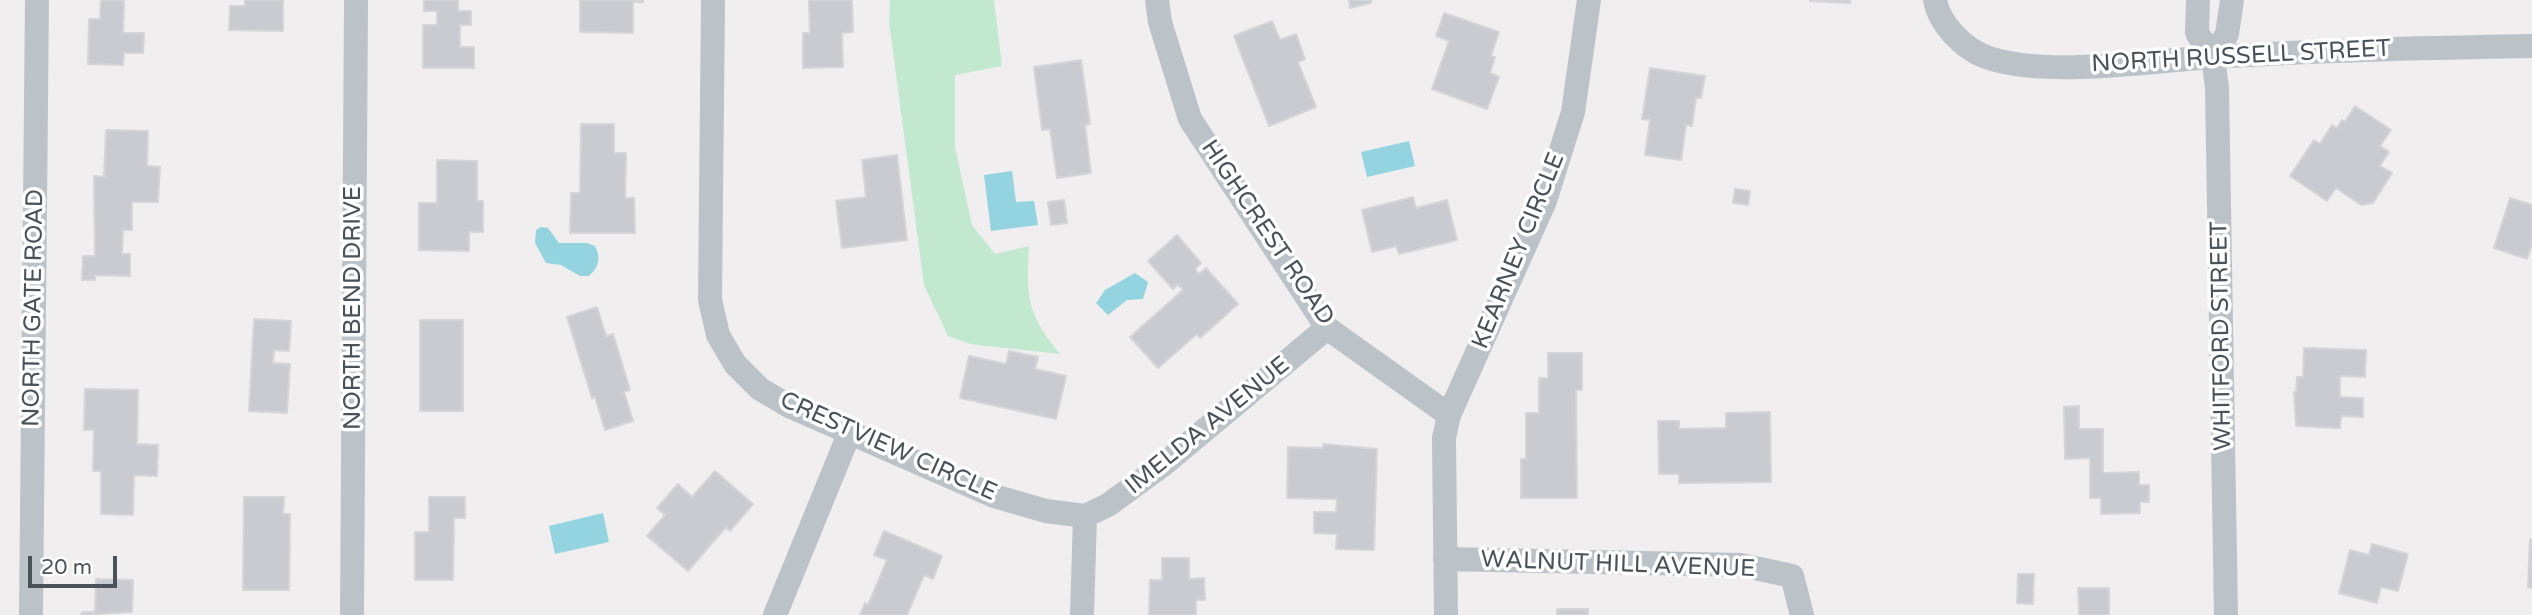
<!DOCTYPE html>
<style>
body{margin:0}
#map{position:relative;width:2532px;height:615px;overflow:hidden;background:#f0eeee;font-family:"Varela Round",sans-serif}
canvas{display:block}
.scale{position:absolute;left:28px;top:556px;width:89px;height:32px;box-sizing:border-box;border:4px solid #495259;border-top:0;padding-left:9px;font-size:21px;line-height:24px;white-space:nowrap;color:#495259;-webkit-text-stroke:5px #fff;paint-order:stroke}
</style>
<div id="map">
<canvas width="2532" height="615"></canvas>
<div class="scale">20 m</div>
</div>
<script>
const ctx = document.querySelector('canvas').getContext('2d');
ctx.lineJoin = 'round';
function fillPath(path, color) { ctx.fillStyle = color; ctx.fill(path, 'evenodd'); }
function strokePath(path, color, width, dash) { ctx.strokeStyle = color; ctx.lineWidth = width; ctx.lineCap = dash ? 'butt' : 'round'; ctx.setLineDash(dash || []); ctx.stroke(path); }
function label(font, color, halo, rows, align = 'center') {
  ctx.font = font + ' "Varela Round",sans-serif'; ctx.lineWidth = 7; ctx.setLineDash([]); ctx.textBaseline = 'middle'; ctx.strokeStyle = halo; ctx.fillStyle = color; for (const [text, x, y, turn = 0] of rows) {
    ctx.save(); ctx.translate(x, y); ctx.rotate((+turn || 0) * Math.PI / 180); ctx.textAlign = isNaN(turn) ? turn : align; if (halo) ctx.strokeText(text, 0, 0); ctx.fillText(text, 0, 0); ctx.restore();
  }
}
fillPath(new Path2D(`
 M 890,0 L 994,0 L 1002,66 L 955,75 L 955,147 L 972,225 L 995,254 L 1029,246 C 1026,297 1027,314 1060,354 L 970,344 L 948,336 L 924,285 L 889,22 Z`), '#c2e9cf');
fillPath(new Path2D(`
 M 1409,141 L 1415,166 L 1367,177 L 1361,152 Z
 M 1012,171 L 1016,202 L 1034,201 L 1038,225 L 991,231 L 984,175 Z
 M 541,227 L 548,228 L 559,243 L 587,243 L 595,246 C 601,258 599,267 589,276 L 580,276 L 561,265 L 546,263 L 535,243 L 536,230 Z
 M 1135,273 L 1148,282 L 1143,299 L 1127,300 L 1108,315 L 1096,303 L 1105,290 Z
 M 603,513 L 609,542 L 555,554 L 549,526 Z`), '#94d4e1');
const building = new Path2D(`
 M 101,0 L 124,0 L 123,33 L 144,33 L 143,53 L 124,53 L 123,65 L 88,64 L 89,19 L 100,19 Z
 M 245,0 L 283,0 L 283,31 L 229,30 L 230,6 L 245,6 Z
 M 424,0 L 458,0 L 458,11 L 471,11 L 471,25 L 460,25 L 460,47 L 474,47 L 474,68 L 423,68 L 423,25 L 437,25 L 437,11 L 424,11 Z
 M 580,0 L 643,0 L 643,2 L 633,2 L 633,33 L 580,32 Z
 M 809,0 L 852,0 L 853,32 L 842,33 L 843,67 L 803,68 L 803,33 L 810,33 Z
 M 1349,0 L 1371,0 L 1371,3 L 1350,8 Z
 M 1810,0 L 1850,0 L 1850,3 L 1810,1 Z
 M 1444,13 L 1499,32 L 1491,56 L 1495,57 L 1490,73 L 1499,77 L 1487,109 L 1432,89 L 1449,41 L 1436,36 Z
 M 1272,21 L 1280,40 L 1296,34 L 1305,59 L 1298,62 L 1316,107 L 1269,126 L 1234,36 Z
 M 1081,60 L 1090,124 L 1085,125 L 1091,173 L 1057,178 L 1050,129 L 1042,130 L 1034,67 Z
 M 1650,68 L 1705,76 L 1701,98 L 1696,98 L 1692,126 L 1686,125 L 1681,160 L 1645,155 L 1650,120 L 1642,119 Z
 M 2355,106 L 2391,130 L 2380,146 L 2389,152 L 2380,166 L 2392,173 L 2373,203 L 2361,205 L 2336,188 L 2327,201 L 2290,176 L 2314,140 L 2320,144 L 2332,125 L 2337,128 L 2342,120 L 2345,122 Z
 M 581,124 L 614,124 L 614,153 L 626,153 L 625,198 L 634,198 L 635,233 L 570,233 L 571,193 L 580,193 Z
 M 106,130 L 148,131 L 147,166 L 160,167 L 158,202 L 132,202 L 132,230 L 123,230 L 122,254 L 130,254 L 130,276 L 95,275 L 95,280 L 82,280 L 83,256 L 95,256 L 94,176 L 104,177 Z
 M 897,155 L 907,240 L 842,248 L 836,201 L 866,197 L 862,160 Z
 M 437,160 L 477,161 L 477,201 L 483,201 L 483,232 L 469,232 L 469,251 L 419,250 L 419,203 L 437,203 Z
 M 1735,189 L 1750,191 L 1748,205 L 1733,203 Z
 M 1413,197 L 1416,208 L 1447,200 L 1457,240 L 1399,254 L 1396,246 L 1372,252 L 1362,210 Z
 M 2510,198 L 2532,205 L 2532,244 L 2527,259 L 2494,248 Z
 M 1064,200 L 1067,223 L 1051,225 L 1048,202 Z
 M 1177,235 L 1201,263 L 1195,269 L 1199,274 L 1206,268 L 1238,304 L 1200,338 L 1197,334 L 1158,368 L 1130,337 L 1183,290 L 1178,284 L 1173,289 L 1148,261 Z
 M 597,307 L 606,336 L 613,334 L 630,390 L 624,392 L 633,421 L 605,430 L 595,397 L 592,398 L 567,317 Z
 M 254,319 L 291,321 L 289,351 L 274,350 L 273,363 L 290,364 L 287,413 L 249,411 Z
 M 420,320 L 463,320 L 463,411 L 420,411 Z
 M 2304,348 L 2366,350 L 2365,377 L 2340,376 L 2340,397 L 2363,398 L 2363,417 L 2341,416 L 2340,428 L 2296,426 L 2294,392 L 2296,392 L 2297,377 L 2303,377 Z
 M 1009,351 L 1038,357 L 1035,369 L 1066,376 L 1056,419 L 960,398 L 969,356 L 1006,364 Z
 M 1548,353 L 1582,353 L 1582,390 L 1576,390 L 1577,498 L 1521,498 L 1521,459 L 1526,459 L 1526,413 L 1539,413 L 1539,378 L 1548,378 Z
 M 85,389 L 138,390 L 137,444 L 158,445 L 157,476 L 134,475 L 133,515 L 101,514 L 101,471 L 93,471 L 94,430 L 84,430 Z
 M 2079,406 L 2079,429 L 2103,429 L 2103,473 L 2139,472 L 2139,485 L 2149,485 L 2149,502 L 2140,502 L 2140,513 L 2101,514 L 2101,498 L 2090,498 L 2090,458 L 2065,459 L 2064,407 Z
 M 1770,412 L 1771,482 L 1679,483 L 1679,474 L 1659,474 L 1658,421 L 1679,421 L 1679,429 L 1726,428 L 1726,413 Z
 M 1323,444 L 1377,449 L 1374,550 L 1336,549 L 1337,534 L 1314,533 L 1314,512 L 1336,512 L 1337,499 L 1287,498 L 1288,447 L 1323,448 Z
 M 715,471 L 753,504 L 730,531 L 726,527 L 688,571 L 647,536 L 665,515 L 657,508 L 678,484 L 692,497 Z
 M 244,497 L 284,497 L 283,514 L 290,514 L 289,590 L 243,590 Z
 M 429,497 L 465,497 L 465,518 L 454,518 L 453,580 L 415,580 L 415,532 L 429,532 Z
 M 884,531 L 942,556 L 933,579 L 924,575 L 907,615 L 860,615 L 865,603 L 868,605 L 887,560 L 874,555 Z
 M 2530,539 L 2532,539 L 2532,588 L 2528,587 Z
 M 2372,544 L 2408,554 L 2398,591 L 2381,587 L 2377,603 L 2339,593 L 2350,550 L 2369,555 Z
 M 1162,558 L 1189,558 L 1189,579 L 1204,578 L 1205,600 L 1196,600 L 1196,615 L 1149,615 L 1150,580 L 1162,580 Z
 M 2018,574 L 2034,574 L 2033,604 L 2017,603 Z
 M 96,579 L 133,580 L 132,612 L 81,615 L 82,612 L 95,612 Z
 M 2078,588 L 2109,588 L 2109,615 L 2079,615 Z
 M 1557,609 L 1588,609 L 1588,615 L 1557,615 Z`);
fillPath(building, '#c9cbd0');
strokePath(building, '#d3d5d9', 2);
strokePath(new Path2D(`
 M 713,0 L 710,300 L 718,335 L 735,364 L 760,389 L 789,406 L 994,496 L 1046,511 L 1085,516
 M 1157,0 L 1160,22 L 1190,119 L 1327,328 L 1449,415
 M 1935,0 C 1939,24 1964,49 1986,57 C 2045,78 2150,61 2213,57 C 2319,50 2426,48 2532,46
 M 2198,0 L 2197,33 L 2213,57 L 2217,88 L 2226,615
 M 2213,57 L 2227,34 L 2232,0
 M 1085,516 L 1108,505 L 1164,464 L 1327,328
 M 1445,559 L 1741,565 L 1792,576 L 1802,615
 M 31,615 L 37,0
 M 352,615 L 356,0
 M 775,615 L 849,434
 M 1082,615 L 1085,516
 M 1446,615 L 1444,438 L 1449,415 L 1545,201 L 1573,112 L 1589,0`), '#bbc3c9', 24);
label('24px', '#495259', '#fff', [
 ["NORTH RUSSELL STREET",2241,57,-3],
 ["HIGHCREST ROAD",1267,233,56],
 ["KEARNEY CIRCLE",1519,251,-68],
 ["NORTH GATE ROAD",34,308,-89],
 ["NORTH BEND DRIVE",354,308,-90],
 ["WHITFORD STREET",2222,336,-91],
 ["IMELDA AVENUE",1208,426,-39],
 ["CRESTVIEW CIRCLE",888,447,24],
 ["WALNUT HILL AVENUE",1618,565,2]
]);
</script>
